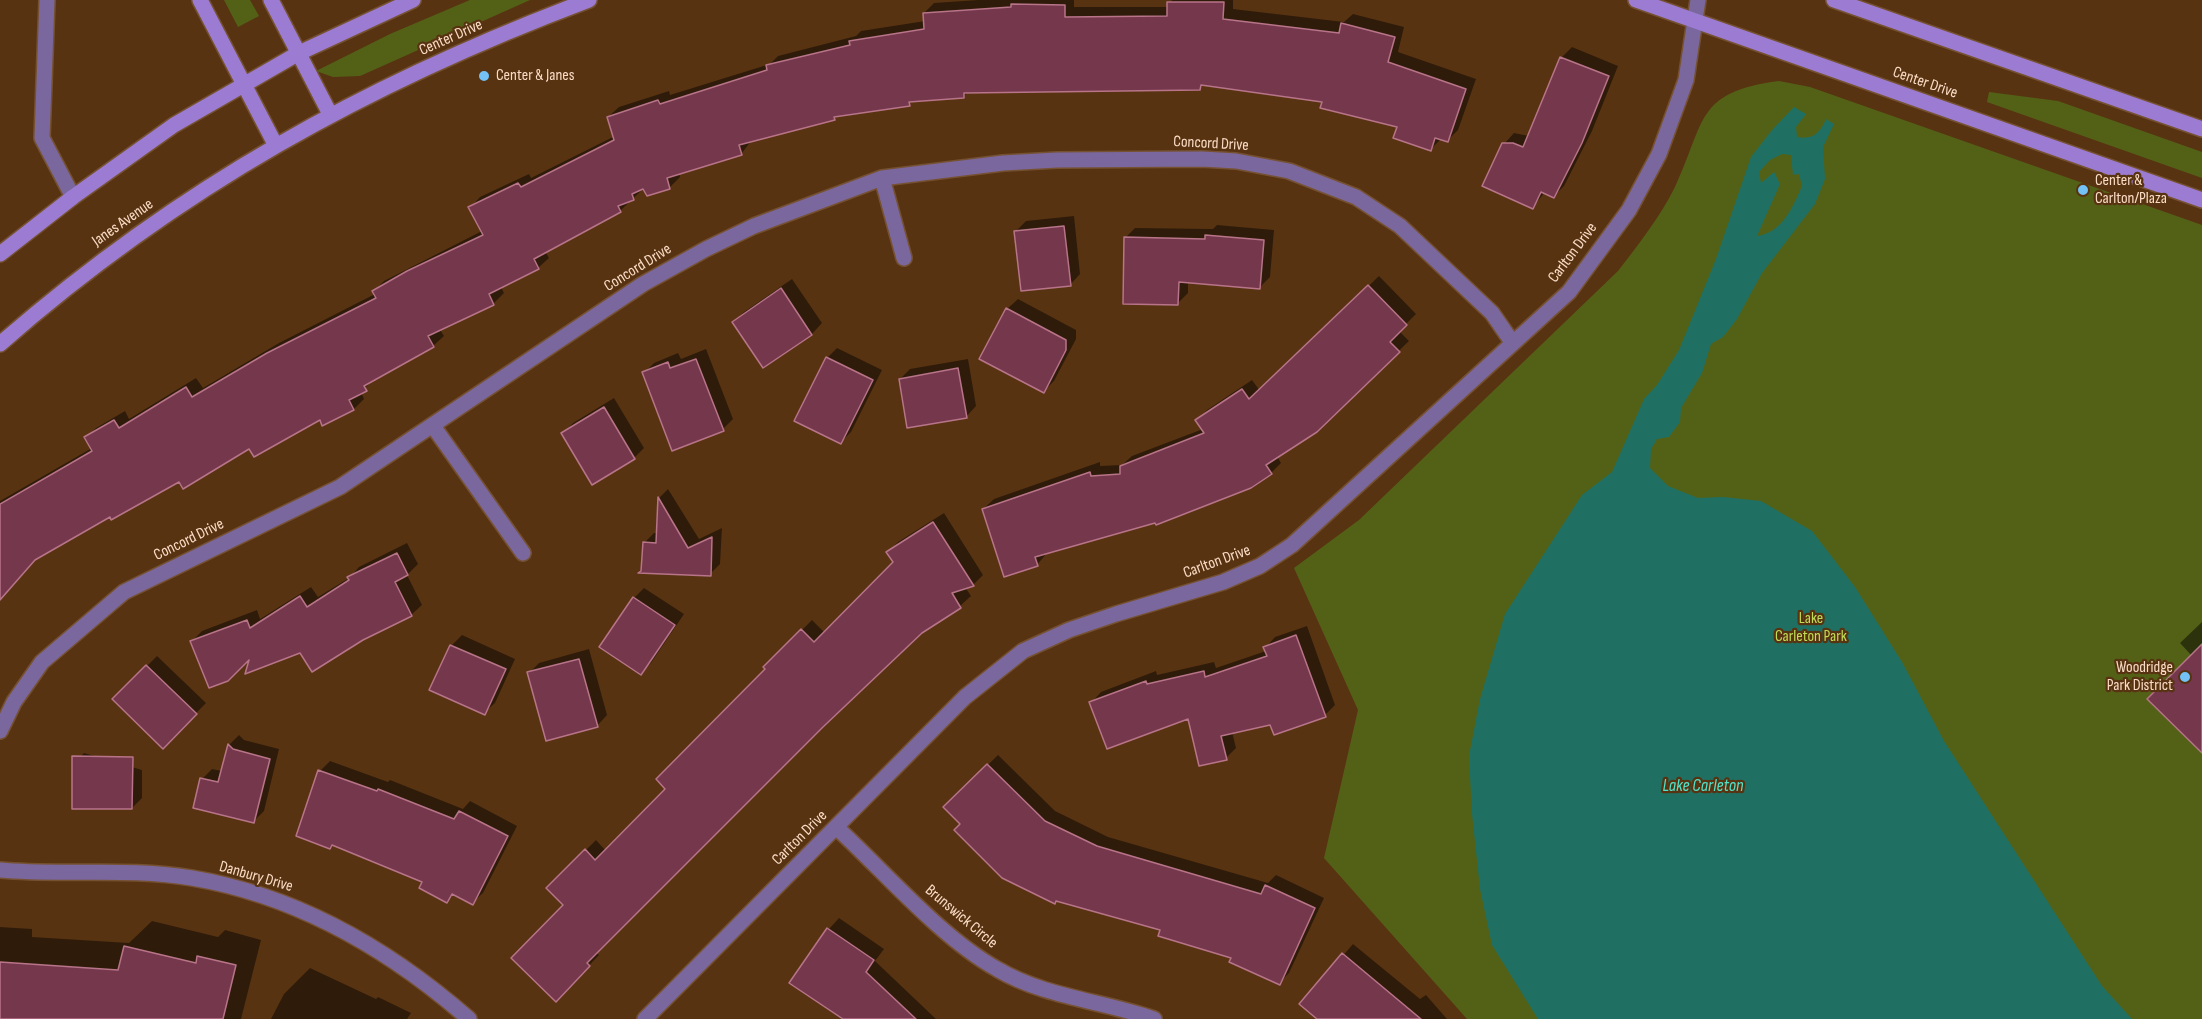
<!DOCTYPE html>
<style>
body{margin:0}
canvas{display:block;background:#583311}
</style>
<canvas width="2202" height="1019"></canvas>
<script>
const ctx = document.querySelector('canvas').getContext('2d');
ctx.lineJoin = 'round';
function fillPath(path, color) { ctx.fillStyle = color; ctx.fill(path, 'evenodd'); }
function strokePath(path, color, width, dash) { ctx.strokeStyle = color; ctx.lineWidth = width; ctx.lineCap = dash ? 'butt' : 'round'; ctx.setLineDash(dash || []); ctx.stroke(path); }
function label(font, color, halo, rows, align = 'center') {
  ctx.font = font + ' "Sofia Sans Condensed",sans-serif'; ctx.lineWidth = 4.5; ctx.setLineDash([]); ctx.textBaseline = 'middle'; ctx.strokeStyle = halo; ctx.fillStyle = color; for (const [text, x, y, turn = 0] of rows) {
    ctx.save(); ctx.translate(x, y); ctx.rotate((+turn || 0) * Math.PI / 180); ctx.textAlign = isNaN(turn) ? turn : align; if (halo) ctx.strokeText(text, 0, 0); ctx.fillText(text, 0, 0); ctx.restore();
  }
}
fillPath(new Path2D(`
 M 224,0 L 250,0 L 259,16 L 238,27 Z
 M 470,0 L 530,0 L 360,76 L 333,77 L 316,71 L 390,34 Z
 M 1779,81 L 1810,87 L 2202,225 L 2202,1019 L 1467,1019 L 1324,858 L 1358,710 L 1294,568 L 1359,520 L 1618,271 C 1638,245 1660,217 1675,187 C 1706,121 1695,92 1779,81 Z
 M 1989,92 L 2058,101 L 2202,152 L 2202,178 L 1987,102 Z`), '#536117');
fillPath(new Path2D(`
 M 1794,107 L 1806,114 L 1796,127 L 1797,137 C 1813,140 1820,133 1826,119 L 1834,124 L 1823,147 L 1825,179 L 1815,204 L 1762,273 L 1737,319 L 1723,337 L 1711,344 L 1702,373 L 1681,408 L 1680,422 L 1669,437 L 1657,439 L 1651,449 L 1650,468 L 1668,486 L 1698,498 L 1723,497 L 1761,501 L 1812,531 L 1855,587 L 1902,662 L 1944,741 L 2102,986 L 2132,1019 L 1538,1019 L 1492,945 L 1480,889 L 1472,814 L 1469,756 L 1480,699 L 1505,614 L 1582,495 L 1612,472 L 1644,399 L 1657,385 L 1679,350 L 1716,259 L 1751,157 L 1772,130 ZM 1782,154 L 1791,155 L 1793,175 L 1799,174 L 1802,186 C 1793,207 1782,233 1757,236 L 1780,184 L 1774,172 L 1761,183 L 1759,172 L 1770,160 Z`), '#1f7063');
fillPath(new Path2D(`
 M 978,0 L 1074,0 L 1074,7 L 1169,7 L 1172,0 L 1233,0 L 1233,9 L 1344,22 L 1353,14 L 1404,27 L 1398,52 L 1476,79 L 1458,130 L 1447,141 L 1441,139 L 1430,150 L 1399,126 L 1324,100 L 1204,84 L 1200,88 L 968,92 L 963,97 L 913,100 L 909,104 L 839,114 L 834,119 L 751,141 L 742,153 L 679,173 L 680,177 L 670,187 L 648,194 L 644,188 L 620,211 L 545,251 L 549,258 L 538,268 L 501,287 L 504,293 L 494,303 L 439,328 L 444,336 L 433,346 L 375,378 L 361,392 L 364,399 L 354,409 L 323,424 L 320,418 L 250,447 L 110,515 L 37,558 L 0,599 L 0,501 L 92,448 L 85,438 L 96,428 L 125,411 L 129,419 L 196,378 L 203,388 L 279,343 L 375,294 L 374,291 L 384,281 L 482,231 L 470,208 L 480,197 L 529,174 L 531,178 L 615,136 L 608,117 L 619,107 L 669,91 L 670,95 L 770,64 L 778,56 L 856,36 L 861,31 L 925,21 L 924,13 L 934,3 Z
 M 1572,47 L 1618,66 L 1592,131 L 1564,186 L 1554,196 L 1545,192 L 1533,207 L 1504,144 L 1514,133 L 1529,136 L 1561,58 Z
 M 1074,216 L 1080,274 L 1070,285 L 1016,231 L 1026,221 Z
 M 1217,225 L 1274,230 L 1270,277 L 1260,287 L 1188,281 L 1188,293 L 1178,303 L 1125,238 L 1135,228 L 1213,229 Z
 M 1379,276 L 1416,314 L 1399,331 L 1409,341 L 1316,431 L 1277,456 L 1281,463 L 1271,473 L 1156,521 L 1047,553 L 1037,565 L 983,509 L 994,499 L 1100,462 L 1100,466 L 1122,465 L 1132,456 L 1203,429 L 1197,420 L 1207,410 L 1252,380 L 1260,391 Z
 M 792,279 L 822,323 L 812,334 L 763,366 L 734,322 L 744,312 Z
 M 1018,299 L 1076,330 L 1076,339 L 1054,381 L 1044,391 L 1007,309 Z
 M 837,348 L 882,370 L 851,432 L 841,442 L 827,358 Z
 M 706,349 L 733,419 L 723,429 L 644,373 L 654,363 L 678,353 L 681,359 Z
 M 968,359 L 976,406 L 966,417 L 900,379 L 910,369 Z
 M 614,398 L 644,448 L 634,458 L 563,433 L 573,423 Z
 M 668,489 L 699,539 L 722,528 L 720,564 L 710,574 L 644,543 L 654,533 L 658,533 L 659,498 Z
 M 944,513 L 983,575 L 973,585 L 965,587 L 971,596 L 960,606 L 921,631 L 596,952 L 599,955 L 556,1000 L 565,905 L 548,888 L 596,840 L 606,851 L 667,789 L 767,669 L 765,667 L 812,620 L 825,633 L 895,563 L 888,552 L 898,542 Z
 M 407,543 L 418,564 L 407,575 L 422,605 L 411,615 L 301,651 L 251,656 L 192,641 L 202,631 L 257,610 L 260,619 L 311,587 L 318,597 L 349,578 L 359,567 Z
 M 644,588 L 684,614 L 651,663 L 641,673 L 634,598 Z
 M 2202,622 L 2202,751 L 2192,656 L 2180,643 Z
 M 1307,626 L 1335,705 L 1325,715 L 1271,723 L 1232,732 L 1236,748 L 1226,758 L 1189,717 L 1091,703 L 1101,692 L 1156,671 L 1157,675 L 1214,662 L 1216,668 L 1266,651 L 1265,648 L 1275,637 Z
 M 462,635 L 515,659 L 495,703 L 484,713 L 431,690 L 452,645 Z
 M 589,649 L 607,715 L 597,726 L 529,673 L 539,663 Z
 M 157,656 L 206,703 L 163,747 L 114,699 Z
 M 239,735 L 244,740 L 279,749 L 264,811 L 254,821 L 202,779 L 212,769 L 222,771 L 229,745 Z
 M 84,753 L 142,770 L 142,798 L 132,808 L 74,763 Z
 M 998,755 L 1055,811 L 1108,837 L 1268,883 L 1276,875 L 1324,898 L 1289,973 L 1279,983 L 1233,957 L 1162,929 L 962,824 L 945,807 Z
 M 330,761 L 388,782 L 390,780 L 463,809 L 470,801 L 517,826 L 483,893 L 472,903 L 454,893 L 447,901 L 424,881 L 320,771 Z
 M 839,918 L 884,949 L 875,961 L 936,1019 L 846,1019 L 792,982 L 829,929 Z
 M 152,921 L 218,937 L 225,930 L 261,940 L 241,1019 L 0,1019 L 0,927 L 32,929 L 32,937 L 129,943 Z
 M 1353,944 L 1420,999 L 1426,995 L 1447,1019 L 1319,1019 L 1301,1004 Z
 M 310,968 L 376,999 L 378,997 L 411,1013 L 407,1019 L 271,1019 L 284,994 Z`), '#0007');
const building = new Path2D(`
 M 1167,2 L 1224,2 L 1223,19 L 1339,33 L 1341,23 L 1395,37 L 1388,62 L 1466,89 L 1448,142 L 1435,138 L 1431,151 L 1393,138 L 1397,127 L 1320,108 L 1322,102 L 1201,85 L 1200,90 L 964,93 L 964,98 L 909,102 L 910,106 L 834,117 L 835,120 L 739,145 L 742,155 L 667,178 L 670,189 L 647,196 L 643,189 L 632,194 L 634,200 L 618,206 L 621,212 L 534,259 L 539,269 L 489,294 L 494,305 L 428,336 L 434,347 L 364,386 L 367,391 L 349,400 L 354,410 L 322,426 L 320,420 L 254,457 L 249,449 L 183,489 L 179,482 L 111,520 L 110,517 L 35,560 L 0,600 L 0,504 L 92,451 L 84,437 L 114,420 L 119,428 L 186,387 L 192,397 L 267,353 L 376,298 L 372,291 L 407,271 L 483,235 L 468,207 L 518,183 L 521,187 L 614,140 L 607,117 L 658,100 L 660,104 L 767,70 L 766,65 L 850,45 L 849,41 L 924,29 L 923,13 L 1011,7 L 1011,4 L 1065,5 L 1065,17 L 1167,16 Z
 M 1560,57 L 1609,76 L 1582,143 L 1554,198 L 1541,192 L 1533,209 L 1482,186 L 1502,143 L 1513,143 L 1523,147 Z
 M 1064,226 L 1071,286 L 1021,291 L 1014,231 Z
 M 1205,235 L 1264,240 L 1260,289 L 1179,282 L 1178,305 L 1123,304 L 1124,237 L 1205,239 Z
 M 1368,285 L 1407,325 L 1390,342 L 1400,352 L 1317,432 L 1266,465 L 1272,474 L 1251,488 L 1156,525 L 1155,523 L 1035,557 L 1038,566 L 1004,577 L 982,509 L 1090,472 L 1091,476 L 1120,474 L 1120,466 L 1204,433 L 1195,420 L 1242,389 L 1249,399 Z
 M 781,288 L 812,335 L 763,368 L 732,322 Z
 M 1006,308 L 1066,340 L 1066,350 L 1044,393 L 979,359 Z
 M 826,357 L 873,380 L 841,444 L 794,421 Z
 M 696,359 L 724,431 L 672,451 L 642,372 L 668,362 L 670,368 Z
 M 958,368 L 967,418 L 907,428 L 899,379 Z
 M 604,407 L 635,459 L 592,485 L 561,433 Z
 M 658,497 L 688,548 L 712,537 L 711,576 L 638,573 L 641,571 L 643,542 L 656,543 Z
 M 933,522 L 974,586 L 952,593 L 961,608 L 922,633 L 823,727 L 587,963 L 590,966 L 556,1002 L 511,958 L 563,905 L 546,888 L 585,849 L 595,860 L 665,789 L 656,779 L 765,669 L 763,667 L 801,629 L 814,642 L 893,562 L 886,552 Z
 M 397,553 L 408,575 L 395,582 L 412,616 L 363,640 L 312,672 L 300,653 L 245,674 L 249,660 L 228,681 L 209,688 L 190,641 L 247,620 L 250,628 L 300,596 L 307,607 L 349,580 L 347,577 Z
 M 633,597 L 675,625 L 641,675 L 599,647 Z
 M 1296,635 L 1326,717 L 1274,735 L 1270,725 L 1221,736 L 1227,760 L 1199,766 L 1188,719 L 1107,749 L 1089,702 L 1146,681 L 1147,684 L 1204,671 L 1205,677 L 1267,656 L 1263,647 Z
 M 2202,644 L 2202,753 L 2147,699 Z
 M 450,645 L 506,669 L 485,715 L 429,690 Z
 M 579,659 L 598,727 L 546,741 L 527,672 Z
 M 146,665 L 197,714 L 163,749 L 112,699 Z
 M 228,744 L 233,749 L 270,759 L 254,823 L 193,808 L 200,778 L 218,782 Z
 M 72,756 L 133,757 L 132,809 L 72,809 Z
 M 987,764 L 1045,821 L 1097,846 L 1261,894 L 1265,885 L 1315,908 L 1280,985 L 1229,962 L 1231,958 L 1158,936 L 1160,930 L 1056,901 L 1055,904 L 1002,878 L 954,830 L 960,824 L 943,807 Z
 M 318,770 L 377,791 L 378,789 L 454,819 L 459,811 L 508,836 L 473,905 L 452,894 L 447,903 L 419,888 L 422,882 L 332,845 L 330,849 L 296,836 Z
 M 827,928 L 874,960 L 866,972 L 916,1019 L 843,1019 L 789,983 Z
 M 124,946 L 196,963 L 197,956 L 236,965 L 223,1019 L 0,1019 L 0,962 L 118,970 Z
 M 1342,953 L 1421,1019 L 1317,1019 L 1299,1004 Z`);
fillPath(building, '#74374c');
strokePath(building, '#b87489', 1.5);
const lane = new Path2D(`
 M 47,0 L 42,138 L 73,197`);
const street = new Path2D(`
 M 882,178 L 904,258
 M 433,426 L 523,553
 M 0,731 L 14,702 L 42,662 L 124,592 L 340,487 L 643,284 L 706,249 L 754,226 L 882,178 L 1003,163 L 1057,160 L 1202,159 L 1236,161 L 1289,171 L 1356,197 L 1400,226 L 1492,313 L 1512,342
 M 836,827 C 885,872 940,937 997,969 C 1044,997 1103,1001 1154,1019
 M 0,870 C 63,876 129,867 192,878 C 298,896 389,949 469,1019
 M 645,1019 L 965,697 L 1023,651 L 1069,630 L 1116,614 L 1223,582 L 1260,566 L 1292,545 L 1569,292 L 1629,210 L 1659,154 L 1686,80 L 1698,0`);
const secondary = new Path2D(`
 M 200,0 L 275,144
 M 271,0 L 330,114
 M 1636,0 L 2202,200
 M 1834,0 L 2202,129
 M 0,254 L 73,197 L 174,125 L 299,53 L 413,0
 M 0,344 C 178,188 368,83 589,0`);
strokePath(lane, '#755132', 18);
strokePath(street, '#755132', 18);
strokePath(secondary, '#755132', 18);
strokePath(lane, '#7a679d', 15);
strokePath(street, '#7a679d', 15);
strokePath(secondary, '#9c7cd2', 15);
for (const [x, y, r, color] of [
 [484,76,6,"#73c1f5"],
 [2083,190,6,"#73c1f5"],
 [2185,677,6,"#73c1f5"]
]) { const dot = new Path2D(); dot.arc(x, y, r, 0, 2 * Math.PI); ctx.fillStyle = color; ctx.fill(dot); strokePath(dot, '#583311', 2); }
label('16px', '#fadcc6', '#583311', [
 ["Center Drive",451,38,-24],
 ["Center Drive",1925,83,19],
 ["Concord Drive",1211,144,3],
 ["Janes Avenue",123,223,-35],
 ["Carlton Drive",1573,253,-53],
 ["Concord Drive",638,268,-32],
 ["Concord Drive",189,540,-26],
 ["Carlton Drive",1217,562,-20],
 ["Carlton Drive",800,838,-45],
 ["Danbury Drive",256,877,16],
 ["Brunswick Circle",961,917,40]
]);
label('16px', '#fadcc6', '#583311', [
 ["Center & Janes",496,76],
 ["Center &",2095,181],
 ["Carlton/Plaza",2095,199],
 ["Woodridge",2173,668,"right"],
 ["Park District",2173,686,"right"]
], 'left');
label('16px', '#c1dc57', '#583311', [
 ["Lake",1811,619],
 ["Carleton Park",1811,637]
]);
label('italic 18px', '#50e3cb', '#583311', [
 ["Lake Carleton",1703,786]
]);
</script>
